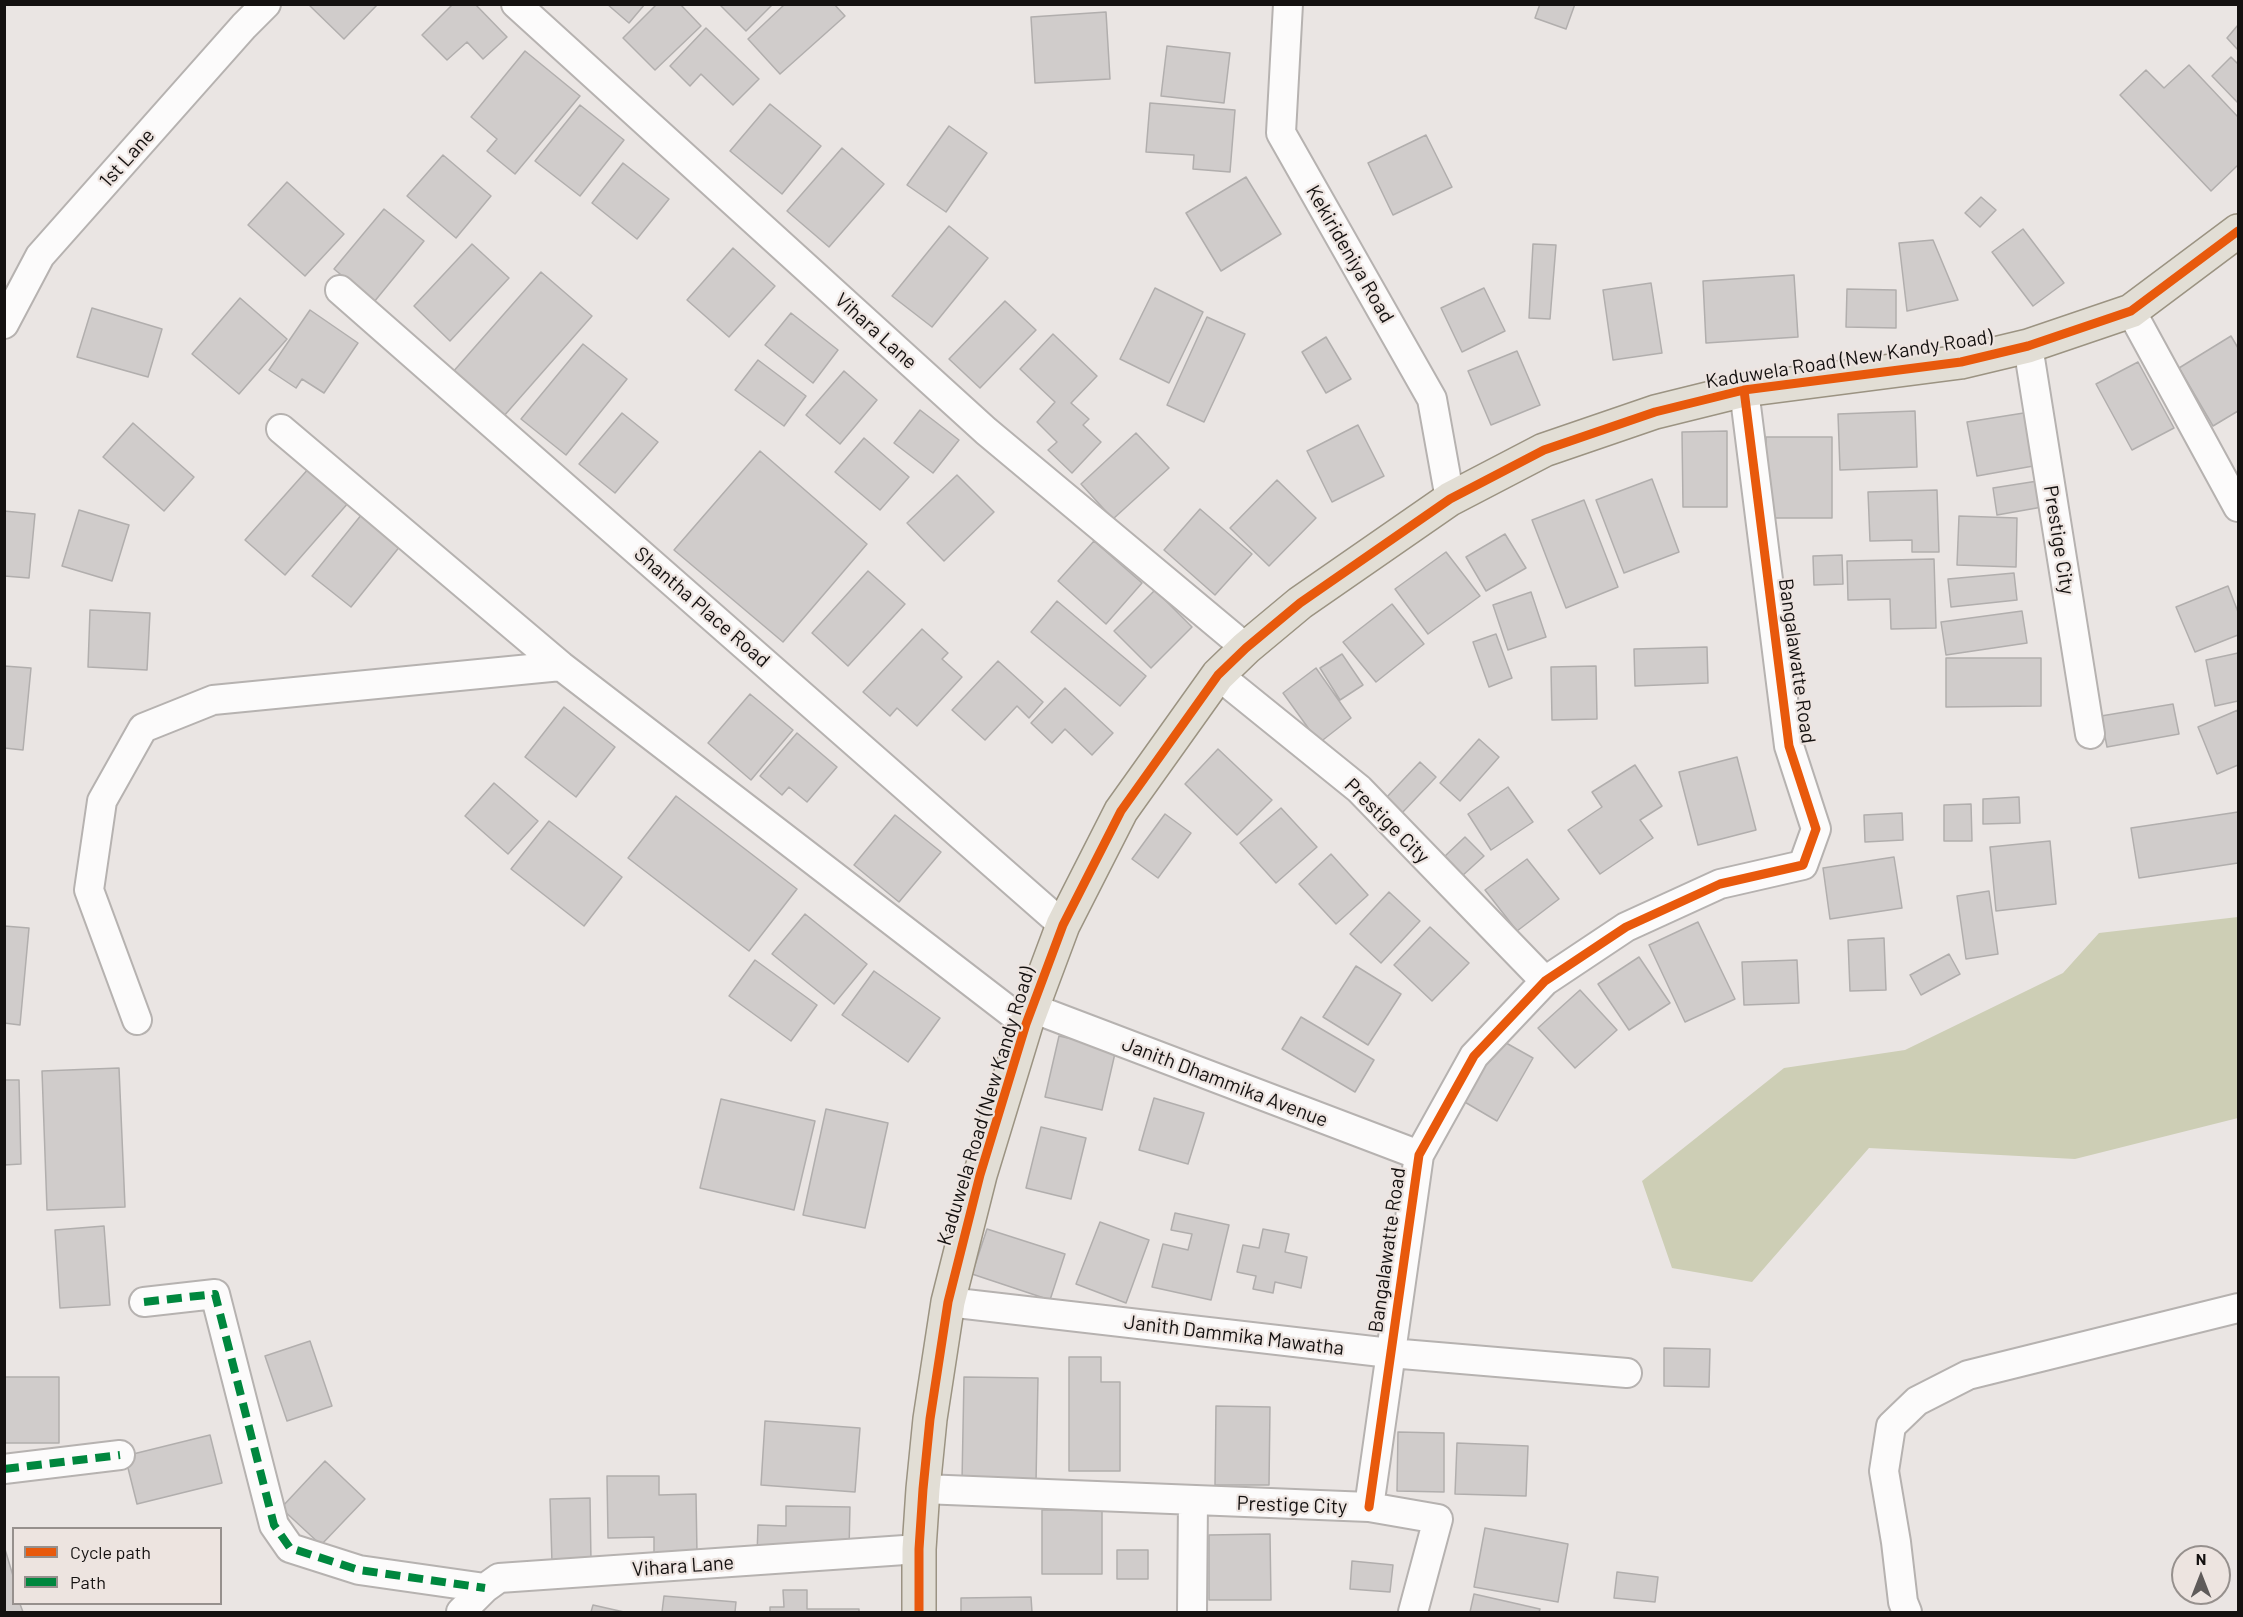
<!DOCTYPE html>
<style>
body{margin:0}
#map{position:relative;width:2243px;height:1617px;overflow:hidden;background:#eae5e3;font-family:Barlow,sans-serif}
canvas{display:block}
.frame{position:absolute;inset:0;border:6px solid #141110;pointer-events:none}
.legend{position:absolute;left:12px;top:1527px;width:210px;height:78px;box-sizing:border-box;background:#ede4e0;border:2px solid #96908d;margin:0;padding:8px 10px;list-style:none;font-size:18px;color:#141110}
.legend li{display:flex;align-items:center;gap:12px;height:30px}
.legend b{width:30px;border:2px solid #96908d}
.north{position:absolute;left:2171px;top:1545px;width:60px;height:60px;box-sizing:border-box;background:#ede4e0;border:2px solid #96908d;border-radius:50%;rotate:0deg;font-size:16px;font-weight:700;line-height:24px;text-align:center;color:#141110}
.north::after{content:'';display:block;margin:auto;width:21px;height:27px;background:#5f5b5a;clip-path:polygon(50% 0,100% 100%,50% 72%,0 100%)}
</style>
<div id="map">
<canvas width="2243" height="1617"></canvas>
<div class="frame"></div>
<ul class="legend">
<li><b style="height:8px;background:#e8590c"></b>Cycle path</li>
<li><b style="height:8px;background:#00873e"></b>Path</li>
</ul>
<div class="north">N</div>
</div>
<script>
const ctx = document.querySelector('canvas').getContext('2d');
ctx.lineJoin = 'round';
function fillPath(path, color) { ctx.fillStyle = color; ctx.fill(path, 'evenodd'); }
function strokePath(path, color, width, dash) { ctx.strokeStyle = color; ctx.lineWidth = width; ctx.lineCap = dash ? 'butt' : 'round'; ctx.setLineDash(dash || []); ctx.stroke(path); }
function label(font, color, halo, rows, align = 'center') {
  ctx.font = font + ' Barlow,sans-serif'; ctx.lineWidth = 4.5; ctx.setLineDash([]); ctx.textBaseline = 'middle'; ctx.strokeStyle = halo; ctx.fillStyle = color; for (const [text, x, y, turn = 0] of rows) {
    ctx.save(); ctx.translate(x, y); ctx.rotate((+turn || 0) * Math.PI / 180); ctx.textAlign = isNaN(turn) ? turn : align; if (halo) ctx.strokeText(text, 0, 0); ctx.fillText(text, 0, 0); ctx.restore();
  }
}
fillPath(new Path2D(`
 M 2238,917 L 2238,1118 L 2075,1159 L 1869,1148 L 1752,1282 L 1672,1268 L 1642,1181 L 1784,1068 L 1905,1050 L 2063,973 L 2099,933 Z`), '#cdceb5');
const building = new Path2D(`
 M 308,4 L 378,4 L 344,39 Z
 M 453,4 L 475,4 L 507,37 L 483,59 L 467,42 L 447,60 L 422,35 Z
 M 607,4 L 645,4 L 629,23 Z
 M 657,4 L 680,4 L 701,26 L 655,70 L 623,38 Z
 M 719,4 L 773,4 L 746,31 Z
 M 785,4 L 834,4 L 845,16 L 780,74 L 748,39 Z
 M 1540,4 L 1575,4 L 1566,29 L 1535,18 Z
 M 1106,12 L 1110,79 L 1035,83 L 1031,17 Z
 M 2238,25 L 2238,50 L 2227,38 Z
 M 706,28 L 759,79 L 733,105 L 701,74 L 690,86 L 670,66 Z
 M 1167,46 L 1230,53 L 1224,103 L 1161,96 Z
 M 525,51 L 580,96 L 515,174 L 487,151 L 497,139 L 471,117 Z
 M 2231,57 L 2238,64 L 2238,103 L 2212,76 Z
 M 2189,65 L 2238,117 L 2238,165 L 2211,191 L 2120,95 L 2146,70 L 2164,88 Z
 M 1150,103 L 1235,110 L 1230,172 L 1193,169 L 1194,155 L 1146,152 Z
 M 770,104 L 821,146 L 782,194 L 730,151 Z
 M 580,105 L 624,140 L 580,196 L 535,161 Z
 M 949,126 L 987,153 L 946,212 L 907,185 Z
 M 1426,135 L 1452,187 L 1393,215 L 1368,163 Z
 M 842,148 L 884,184 L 829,247 L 787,211 Z
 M 443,155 L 491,196 L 456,238 L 407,196 Z
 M 623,163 L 669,199 L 637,239 L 592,203 Z
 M 1246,177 L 1281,234 L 1221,271 L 1186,213 Z
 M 287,182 L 344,234 L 305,276 L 248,225 Z
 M 1981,197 L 1996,210 L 1980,227 L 1965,213 Z
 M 384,209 L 424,241 L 374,302 L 334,269 Z
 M 949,226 L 988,258 L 932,327 L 892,296 Z
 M 2023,229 L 2064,283 L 2033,306 L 1992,252 Z
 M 1933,240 L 1958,300 L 1907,311 L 1899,243 Z
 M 472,244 L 509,278 L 450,341 L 414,306 Z
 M 1533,244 L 1556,245 L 1550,319 L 1529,318 Z
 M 733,248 L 775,286 L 729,337 L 687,300 Z
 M 541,272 L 592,316 L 503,417 L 452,373 Z
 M 1794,275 L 1798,337 L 1706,343 L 1703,281 Z
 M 1651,283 L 1662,353 L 1613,360 L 1603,290 Z
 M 1155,288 L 1203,312 L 1169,383 L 1120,359 Z
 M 1484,288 L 1505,331 L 1462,352 L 1441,308 Z
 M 1847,289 L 1896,290 L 1896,328 L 1846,327 Z
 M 240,298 L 287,339 L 239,394 L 192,354 Z
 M 1005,301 L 1036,330 L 980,388 L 949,359 Z
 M 92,308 L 162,329 L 148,377 L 77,357 Z
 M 310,310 L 358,343 L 324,393 L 302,379 L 296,388 L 269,370 Z
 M 791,313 L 838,350 L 813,383 L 765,345 Z
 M 1207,317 L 1245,334 L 1204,422 L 1167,405 Z
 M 1053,334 L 1097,376 L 1071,403 L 1089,419 L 1083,425 L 1101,442 L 1072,473 L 1048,450 L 1057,442 L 1037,422 L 1055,402 L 1020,369 Z
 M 2231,336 L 2238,348 L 2238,411 L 2213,426 L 2179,368 Z
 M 1326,337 L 1351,379 L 1326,393 L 1302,352 Z
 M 583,344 L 627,379 L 566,455 L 521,419 Z
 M 1517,351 L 1540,405 L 1491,425 L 1468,371 Z
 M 758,360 L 806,396 L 784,426 L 735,390 Z
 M 2138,362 L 2174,428 L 2132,450 L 2096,384 Z
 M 844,371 L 877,400 L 840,444 L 806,415 Z
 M 920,410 L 959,440 L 933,473 L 894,443 Z
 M 1915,411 L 1917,467 L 1840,470 L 1838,414 Z
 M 2030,412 L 2039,465 L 1977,476 L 1967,422 Z
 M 622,413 L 658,442 L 615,493 L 579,464 Z
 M 133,423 L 194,477 L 164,511 L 103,457 Z
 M 1358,425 L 1384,476 L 1332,502 L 1307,451 Z
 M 1727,431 L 1727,507 L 1683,507 L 1682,432 Z
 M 1136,433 L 1169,468 L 1113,519 L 1081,484 Z
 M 1766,437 L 1832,437 L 1832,518 L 1766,518 Z
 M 864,438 L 909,477 L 880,510 L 835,472 Z
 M 760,451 L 867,544 L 783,642 L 674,550 Z
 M 310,467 L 349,502 L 285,575 L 245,540 Z
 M 957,475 L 994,512 L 944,561 L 907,523 Z
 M 1652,479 L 1679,552 L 1624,573 L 1596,500 Z
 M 1277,480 L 1316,518 L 1269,566 L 1230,528 Z
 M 2044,480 L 2048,506 L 1997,515 L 1993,488 Z
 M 1937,490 L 1939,552 L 1912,552 L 1912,540 L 1870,541 L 1868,492 Z
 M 1584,500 L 1618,587 L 1566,608 L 1532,520 Z
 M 1200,509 L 1252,554 L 1215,595 L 1164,550 Z
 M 79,510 L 129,525 L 112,581 L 62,566 Z
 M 4,511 L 35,514 L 29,578 L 4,576 Z
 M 362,514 L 401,545 L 351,607 L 312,576 Z
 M 1959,516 L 2017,518 L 2016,567 L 1957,565 Z
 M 1505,534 L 1526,568 L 1486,591 L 1466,557 Z
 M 1094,541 L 1142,583 L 1106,624 L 1058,581 Z
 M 1446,552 L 1480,596 L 1428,634 L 1395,589 Z
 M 1842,555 L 1843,584 L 1814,585 L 1813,556 Z
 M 1934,559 L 1936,628 L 1891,629 L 1890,599 L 1848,600 L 1847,561 Z
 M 868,571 L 905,604 L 848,666 L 812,633 Z
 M 2014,573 L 2017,600 L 1951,607 L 1948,579 Z
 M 2228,586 L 2238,612 L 2238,635 L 2195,652 L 2176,607 Z
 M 1155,590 L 1192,627 L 1151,668 L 1114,631 Z
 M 1531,592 L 1546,637 L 1508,650 L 1493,605 Z
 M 1057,601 L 1146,676 L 1120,706 L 1031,632 Z
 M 1392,604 L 1424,644 L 1376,682 L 1343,642 Z
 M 90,610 L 150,613 L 147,670 L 88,667 Z
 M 2022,611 L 2027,643 L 1946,655 L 1941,622 Z
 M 922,629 L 948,653 L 942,659 L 962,677 L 917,726 L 897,708 L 890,716 L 863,692 Z
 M 1496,634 L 1512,678 L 1489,687 L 1473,642 Z
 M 1707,647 L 1708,683 L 1635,686 L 1634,649 Z
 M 2238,653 L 2238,701 L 2215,706 L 2206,660 Z
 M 1342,654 L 1363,685 L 1340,700 L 1320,668 Z
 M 1946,658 L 2041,658 L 2041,706 L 1946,707 Z
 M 998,661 L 1043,702 L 1029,718 L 1017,706 L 985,740 L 952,710 Z
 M 4,666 L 31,668 L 23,750 L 4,748 Z
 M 1596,666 L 1597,719 L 1552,720 L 1551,667 Z
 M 1316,668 L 1351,718 L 1319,743 L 1283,693 Z
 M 1065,688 L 1113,733 L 1092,755 L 1065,729 L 1052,743 L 1031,723 Z
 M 750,694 L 793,730 L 751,780 L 708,743 Z
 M 2173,704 L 2179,734 L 2107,747 L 2101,716 Z
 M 564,707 L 615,747 L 576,797 L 525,757 Z
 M 2238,710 L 2238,765 L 2217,774 L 2198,727 Z
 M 797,733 L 837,767 L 807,802 L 789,787 L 782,795 L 760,776 Z
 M 1479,739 L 1499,757 L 1460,801 L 1440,783 Z
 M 1218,749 L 1272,800 L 1237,835 L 1185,784 Z
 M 1737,757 L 1756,830 L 1698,845 L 1679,772 Z
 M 1420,762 L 1436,777 L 1401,814 L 1385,799 Z
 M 1635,765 L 1662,806 L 1640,820 L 1653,838 L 1600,874 L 1568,830 L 1602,807 L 1592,792 Z
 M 494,783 L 538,821 L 508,854 L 465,816 Z
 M 1508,787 L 1533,822 L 1491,850 L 1468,814 Z
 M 676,796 L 797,889 L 749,951 L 628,858 Z
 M 2019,797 L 2020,823 L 1983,824 L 1983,799 Z
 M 1971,804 L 1972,841 L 1944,841 L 1944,805 Z
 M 1281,808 L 1317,847 L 1276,883 L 1240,843 Z
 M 2238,812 L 2238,863 L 2139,878 L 2131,828 Z
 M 1902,813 L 1903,840 L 1865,842 L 1864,815 Z
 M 1165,814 L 1191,833 L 1158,878 L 1132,859 Z
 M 895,815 L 941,852 L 899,902 L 854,865 Z
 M 549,821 L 622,877 L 584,926 L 511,869 Z
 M 1465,837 L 1484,856 L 1462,876 L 1444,857 Z
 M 2050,841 L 2056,904 L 1996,911 L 1990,847 Z
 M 1331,854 L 1368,895 L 1336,924 L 1299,884 Z
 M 1894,857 L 1902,908 L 1830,919 L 1823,868 Z
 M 1527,859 L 1559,899 L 1517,931 L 1485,890 Z
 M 1989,891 L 1998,954 L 1966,959 L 1957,896 Z
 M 1389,892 L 1420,921 L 1381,963 L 1350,934 Z
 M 805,914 L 867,964 L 834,1004 L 772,954 Z
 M 1698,922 L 1735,999 L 1685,1022 L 1649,945 Z
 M 4,926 L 29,928 L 20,1025 L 4,1023 Z
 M 1430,927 L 1469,963 L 1432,1001 L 1394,965 Z
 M 1884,938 L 1886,990 L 1850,991 L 1848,940 Z
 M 1949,954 L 1960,974 L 1921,995 L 1910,975 Z
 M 1639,957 L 1670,1003 L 1629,1030 L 1598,984 Z
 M 755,960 L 817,1005 L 791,1041 L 729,996 Z
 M 1797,960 L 1799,1003 L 1744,1005 L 1742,962 Z
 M 1356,966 L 1401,994 L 1368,1045 L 1323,1017 Z
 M 874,971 L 940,1018 L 908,1062 L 842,1015 Z
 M 1580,990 L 1617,1030 L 1575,1068 L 1538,1028 Z
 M 1301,1017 L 1374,1060 L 1355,1092 L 1282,1049 Z
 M 1059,1036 L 1116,1049 L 1102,1110 L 1045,1097 Z
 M 1499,1039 L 1533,1058 L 1497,1121 L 1463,1101 Z
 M 119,1068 L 125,1207 L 47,1210 L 42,1071 Z
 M 4,1080 L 19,1080 L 21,1164 L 4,1165 Z
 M 1154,1098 L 1204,1113 L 1188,1164 L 1139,1150 Z
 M 721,1099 L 815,1121 L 794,1210 L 700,1188 Z
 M 826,1109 L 888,1123 L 865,1228 L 803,1215 Z
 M 1041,1127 L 1086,1138 L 1071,1199 L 1026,1188 Z
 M 1175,1213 L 1229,1225 L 1211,1300 L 1152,1287 L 1163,1244 L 1188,1250 L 1192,1234 L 1171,1230 Z
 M 1100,1222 L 1149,1240 L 1126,1303 L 1076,1284 Z
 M 104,1226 L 110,1305 L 60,1308 L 55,1230 Z
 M 987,1229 L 1065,1254 L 1050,1300 L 972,1274 Z
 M 1263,1229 L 1289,1234 L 1285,1252 L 1307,1257 L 1301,1288 L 1275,1282 L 1273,1293 L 1253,1289 L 1256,1276 L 1237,1272 L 1243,1245 L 1259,1248 Z
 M 310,1341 L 332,1406 L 287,1421 L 265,1356 Z
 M 1664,1348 L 1710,1349 L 1709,1387 L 1664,1386 Z
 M 1069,1357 L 1101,1357 L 1101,1382 L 1120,1382 L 1120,1471 L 1069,1471 Z
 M 4,1377 L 59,1377 L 59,1443 L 4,1443 Z
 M 964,1377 L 1038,1378 L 1036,1482 L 962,1481 Z
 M 1216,1406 L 1270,1407 L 1269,1485 L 1215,1485 Z
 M 765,1421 L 860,1428 L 855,1492 L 761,1485 Z
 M 1398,1432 L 1444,1433 L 1444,1492 L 1397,1491 Z
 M 210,1435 L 222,1483 L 137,1504 L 125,1456 Z
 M 1457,1443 L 1528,1446 L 1526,1496 L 1455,1494 Z
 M 325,1461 L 365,1499 L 321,1545 L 281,1508 Z
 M 607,1476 L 659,1476 L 659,1495 L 696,1494 L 697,1554 L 654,1555 L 654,1537 L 608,1538 Z
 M 590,1498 L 591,1562 L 552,1563 L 550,1499 Z
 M 786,1506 L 850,1507 L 849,1549 L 757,1556 L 758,1525 L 786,1526 Z
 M 1042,1510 L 1102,1510 L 1102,1574 L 1042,1574 Z
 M 1485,1528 L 1568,1544 L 1558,1602 L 1474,1587 Z
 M 1270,1534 L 1271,1600 L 1209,1600 L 1209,1535 Z
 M 4,1546 L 14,1579 L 14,1604 L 20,1604 L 23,1612 L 4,1612 Z
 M 1117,1550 L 1148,1550 L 1148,1579 L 1117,1579 Z
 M 1352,1561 L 1393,1565 L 1390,1592 L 1350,1589 Z
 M 1617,1572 L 1658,1577 L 1655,1602 L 1614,1598 Z
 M 783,1590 L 807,1590 L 807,1609 L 859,1609 L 859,1612 L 770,1612 L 770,1607 L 784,1607 Z
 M 1474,1594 L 1540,1609 L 1539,1612 L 1470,1612 Z
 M 664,1596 L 736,1602 L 735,1612 L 662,1612 Z
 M 1031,1597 L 1032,1612 L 961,1612 L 961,1598 Z
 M 593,1605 L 624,1612 L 591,1612 Z`);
fillPath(building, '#d0cccb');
strokePath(building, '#b1aead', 1.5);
const minor = new Path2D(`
 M 516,4 L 986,431 L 1246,648
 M 1288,4 L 1281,133 L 1432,399 L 1450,499
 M 340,290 L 1063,925
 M 2131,311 L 2238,507
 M 4,324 L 40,256 L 244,26 L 266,4
 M 2028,346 L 2090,734
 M 281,429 L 561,666 L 1026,1024
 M 1218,675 L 1359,789 L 1545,981
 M 1032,1008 L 1419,1155
 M 137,1020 L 89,890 L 102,801 L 143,728 L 213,700 L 561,666
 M 144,1302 L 215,1294 L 274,1525 L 290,1548 L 359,1570 L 485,1588
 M 948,1302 L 1390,1353 L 1627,1373
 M 4,1469 L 120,1455
 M 923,1489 L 1369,1507 L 1438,1519 L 1413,1612
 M 1369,1507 L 1419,1155 L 1474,1056 L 1545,981 L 1626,927 L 1720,884 L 1803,865 L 1816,829 L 1789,746 L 1744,390
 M 461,1612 L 485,1588 L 499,1578 L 919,1549
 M 1192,1612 L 1193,1501
 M 1907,1612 L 1903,1602 L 1896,1542 L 1884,1471 L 1891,1426 L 1917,1401 L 1968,1375 L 2238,1308`);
const primary = new Path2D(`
 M 919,1612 L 919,1549 L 923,1489 L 930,1419 L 948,1302 L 980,1175 L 1026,1024 L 1063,925 L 1121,811 L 1218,675 L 1246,648 L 1300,603 L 1450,499 L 1544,450 L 1655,412 L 1744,390 L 1961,362 L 2028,346 L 2131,311 L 2238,231`);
strokePath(minor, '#b6b2b0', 32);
strokePath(primary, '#9b9382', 36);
strokePath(minor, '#fcfbfb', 28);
strokePath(primary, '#e2ded5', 33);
strokePath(new Path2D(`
 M 144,1302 L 215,1294 L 274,1525 L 290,1548 L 359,1570 L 485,1588
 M 4,1469 L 120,1455`), '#00873e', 8, [15, 8]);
strokePath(new Path2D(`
 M 1369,1507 L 1419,1155 L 1474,1056 L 1545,981 L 1626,927 L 1720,884 L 1803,865 L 1816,829 L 1789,746 L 1744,390
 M 919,1612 L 919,1549 L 923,1489 L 930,1419 L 948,1302 L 980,1175 L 1026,1024 L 1063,925 L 1121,811 L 1218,675 L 1246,648 L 1300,603 L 1450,499 L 1544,450 L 1655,412 L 1744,390 L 1961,362 L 2028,346 L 2131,311 L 2238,231`), '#e8590c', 9);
label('20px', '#141110', '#ede4e0', [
 ["1st Lane",127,158,-48],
 ["Kekirideniya Road",1350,254,60],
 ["Vihara Lane",876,331,42],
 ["Kaduwela Road (New Kandy Road)",1849,359,-9],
 ["Prestige City",2059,540,81],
 ["Shantha Place Road",702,607,41],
 ["Bangalawatte Road",1797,661,82],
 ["Prestige City",1387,821,45],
 ["Janith Dhammika Avenue",1225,1082,21],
 ["Kaduwela Road (New Kandy Road)",986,1106,-73],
 ["Bangalawatte Road",1387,1250,-82],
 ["Janith Dammika Mawatha",1234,1335,7],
 ["Prestige City",1292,1505,2],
 ["Vihara Lane",683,1566,-4]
]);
</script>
